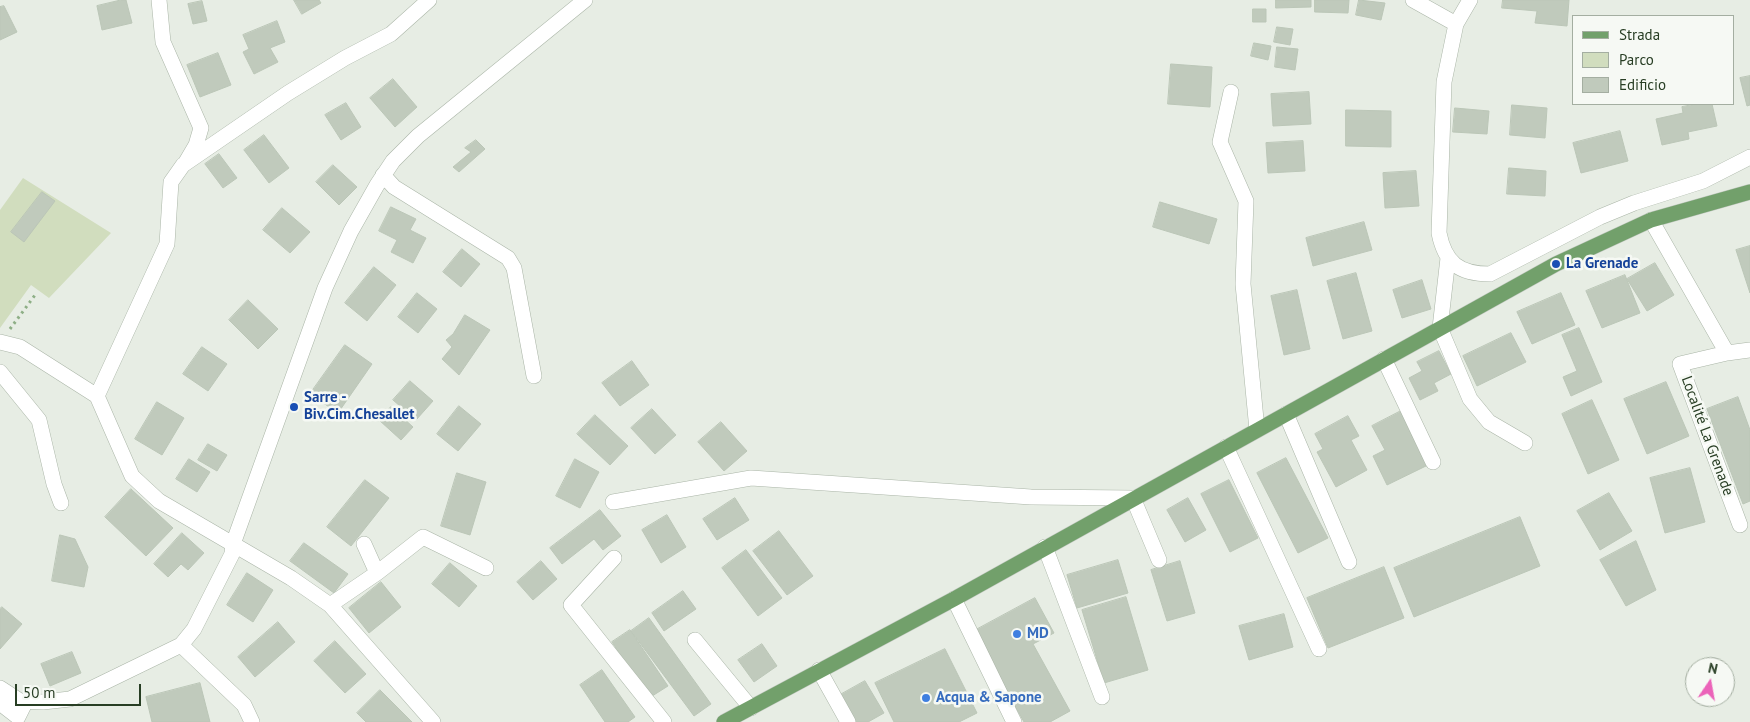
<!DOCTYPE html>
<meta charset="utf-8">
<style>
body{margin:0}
#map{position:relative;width:1750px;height:722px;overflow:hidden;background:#e7ede4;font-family:"PT Sans",sans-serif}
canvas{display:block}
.legend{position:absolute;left:1572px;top:15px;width:162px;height:90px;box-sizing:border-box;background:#f6f9f4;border:1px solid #a4aea1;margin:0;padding:6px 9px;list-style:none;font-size:15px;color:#283e24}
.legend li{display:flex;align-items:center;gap:10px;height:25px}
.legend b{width:25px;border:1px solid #a4aea1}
.north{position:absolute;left:1685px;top:657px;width:50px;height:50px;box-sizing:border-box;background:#f6f9f4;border:1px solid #a4aea1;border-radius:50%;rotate:12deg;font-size:14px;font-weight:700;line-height:20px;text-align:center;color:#283e24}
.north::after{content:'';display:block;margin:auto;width:18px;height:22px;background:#eb63b9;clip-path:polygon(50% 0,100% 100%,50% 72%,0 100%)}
.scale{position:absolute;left:15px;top:684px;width:126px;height:22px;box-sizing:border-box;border:2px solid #283e24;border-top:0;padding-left:6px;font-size:15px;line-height:18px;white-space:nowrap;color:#283e24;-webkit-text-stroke:4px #f6f9f4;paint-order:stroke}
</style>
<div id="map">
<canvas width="1750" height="722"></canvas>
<ul class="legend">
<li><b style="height:6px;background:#72a06b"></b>Strada</li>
<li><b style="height:14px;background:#d1ddbe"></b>Parco</li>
<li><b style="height:14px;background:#c0cabc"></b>Edificio</li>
</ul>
<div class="north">N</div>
<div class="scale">50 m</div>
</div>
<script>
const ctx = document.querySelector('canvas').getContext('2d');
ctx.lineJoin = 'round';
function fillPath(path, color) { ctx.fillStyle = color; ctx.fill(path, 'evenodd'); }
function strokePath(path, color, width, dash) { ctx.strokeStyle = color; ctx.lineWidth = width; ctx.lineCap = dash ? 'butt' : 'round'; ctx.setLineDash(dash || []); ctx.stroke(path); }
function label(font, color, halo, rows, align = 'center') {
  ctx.font = font + ' "PT Sans",sans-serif'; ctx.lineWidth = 5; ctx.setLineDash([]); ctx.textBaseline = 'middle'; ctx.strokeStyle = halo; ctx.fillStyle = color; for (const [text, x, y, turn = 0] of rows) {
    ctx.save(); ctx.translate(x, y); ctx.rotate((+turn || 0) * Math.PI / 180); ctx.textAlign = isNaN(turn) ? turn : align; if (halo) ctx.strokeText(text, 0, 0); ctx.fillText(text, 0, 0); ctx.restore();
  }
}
fillPath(new Path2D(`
 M 23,178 L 111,233 L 49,298 L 31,285 L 0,328 L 0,210 Z`), '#d1ddbe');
const building = new Path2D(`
 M 121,0 L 126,0 L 132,23 L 102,30 L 97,6 Z
 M 294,0 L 319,0 L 321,3 L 302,14 Z
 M 1276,0 L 1311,0 L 1311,7 L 1276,8 Z
 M 1315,0 L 1349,0 L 1348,13 L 1315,12 Z
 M 1359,0 L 1385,3 L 1381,20 L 1356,15 Z
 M 1503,0 L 1569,0 L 1567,26 L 1535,23 L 1537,11 L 1502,8 Z
 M 202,1 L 207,21 L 193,24 L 188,4 Z
 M 4,6 L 17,32 L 0,40 L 0,7 Z
 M 1253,9 L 1266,9 L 1266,22 L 1253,22 Z
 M 277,21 L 285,42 L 270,48 L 278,62 L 254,74 L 243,52 L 249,49 L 243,35 Z
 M 1277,27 L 1293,29 L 1290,45 L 1274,42 Z
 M 1254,43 L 1271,46 L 1268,60 L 1251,56 Z
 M 1277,47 L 1298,49 L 1295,70 L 1275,67 Z
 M 218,53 L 231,85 L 200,97 L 187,65 Z
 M 1171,64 L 1212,67 L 1210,107 L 1168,104 Z
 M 1750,76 L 1750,105 L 1747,106 L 1740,78 Z
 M 393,79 L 417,107 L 395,127 L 370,98 Z
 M 1309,92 L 1311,124 L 1273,126 L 1271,94 Z
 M 346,103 L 361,127 L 341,140 L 325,115 Z
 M 1696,104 L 1712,104 L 1717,126 L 1688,132 L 1689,139 L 1662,145 L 1656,119 L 1683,113 L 1682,107 Z
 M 1512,105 L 1547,108 L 1545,138 L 1510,135 Z
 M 1455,108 L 1489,111 L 1487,134 L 1453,132 Z
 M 1346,110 L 1391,111 L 1391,147 L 1346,146 Z
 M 1620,131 L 1628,161 L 1581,173 L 1573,143 Z
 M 264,135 L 289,168 L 269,183 L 244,150 Z
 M 476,140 L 485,149 L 459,172 L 453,167 L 471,152 L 465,148 Z
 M 1303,141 L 1305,171 L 1268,173 L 1266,143 Z
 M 219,154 L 237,178 L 223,188 L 205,164 Z
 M 333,165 L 357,187 L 339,205 L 316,182 Z
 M 1509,168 L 1546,171 L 1545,196 L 1507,194 Z
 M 1416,171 L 1419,206 L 1385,208 L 1383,173 Z
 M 42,192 L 55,201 L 24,242 L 11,232 Z
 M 1160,202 L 1217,219 L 1209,244 L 1153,227 Z
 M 391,207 L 416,219 L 410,230 L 426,238 L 413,263 L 391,252 L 397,240 L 379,231 Z
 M 282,208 L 310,232 L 290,253 L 263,230 Z
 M 1364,222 L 1372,250 L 1313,266 L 1306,238 Z
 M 1750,246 L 1750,293 L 1736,250 Z
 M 462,249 L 480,264 L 461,287 L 443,272 Z
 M 1655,263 L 1674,295 L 1647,311 L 1627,279 Z
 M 374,267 L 396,285 L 367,321 L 345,303 Z
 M 1356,273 L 1372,331 L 1343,339 L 1327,281 Z
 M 1625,275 L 1640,313 L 1602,328 L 1586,291 Z
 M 1422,280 L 1431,309 L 1402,318 L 1393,290 Z
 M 1297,290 L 1310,349 L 1284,355 L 1271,296 Z
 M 417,293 L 437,309 L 418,333 L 398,317 Z
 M 1561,293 L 1575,325 L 1532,344 L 1517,312 Z
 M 248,300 L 278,329 L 258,349 L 229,320 Z
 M 465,315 L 490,330 L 459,375 L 442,359 L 452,347 L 446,340 L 453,334 Z
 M 1579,328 L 1602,382 L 1571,396 L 1563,377 L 1577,371 L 1562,335 Z
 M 1511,333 L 1526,362 L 1477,386 L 1463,356 Z
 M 345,345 L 372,364 L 338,413 L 310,394 Z
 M 202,347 L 227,364 L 208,391 L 183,374 Z
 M 1439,351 L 1451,374 L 1434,383 L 1438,391 L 1420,400 L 1409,378 L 1422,371 L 1417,362 Z
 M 632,361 L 649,385 L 620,406 L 602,383 Z
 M 410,381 L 433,401 L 416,420 L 393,400 Z
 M 1666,382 L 1689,436 L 1647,454 L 1624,399 Z
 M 1738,397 L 1750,430 L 1750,501 L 1743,504 L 1707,409 Z
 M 1592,400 L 1619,460 L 1588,474 L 1562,414 Z
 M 157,402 L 184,418 L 162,455 L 135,439 Z
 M 459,406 L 481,424 L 458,451 L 437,434 Z
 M 391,407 L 413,427 L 401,440 L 379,420 Z
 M 652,409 L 676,435 L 655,454 L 631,428 Z
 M 1401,411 L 1428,465 L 1387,485 L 1373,456 L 1385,450 L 1372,426 Z
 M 595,415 L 628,446 L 610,465 L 577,434 Z
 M 1348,416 L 1359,436 L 1351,440 L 1367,470 L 1336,487 L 1317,452 L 1323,449 L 1315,434 Z
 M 721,422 L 747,451 L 724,471 L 698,442 Z
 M 208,444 L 227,455 L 217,471 L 198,460 Z
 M 1286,458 L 1328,538 L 1298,553 L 1257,473 Z
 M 189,459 L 210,472 L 197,492 L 176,479 Z
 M 575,459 L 599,472 L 580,508 L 556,496 Z
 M 1690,468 L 1705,522 L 1665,533 L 1650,478 Z
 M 457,473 L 486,482 L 470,535 L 441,526 Z
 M 365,480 L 389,498 L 351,546 L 327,527 Z
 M 1229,480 L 1258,538 L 1230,552 L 1201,494 Z
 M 131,489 L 173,528 L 146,556 L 105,517 Z
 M 1609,493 L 1632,531 L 1600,550 L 1577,511 Z
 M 735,498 L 749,520 L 717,540 L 703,519 Z
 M 1188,498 L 1206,530 L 1185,542 L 1167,510 Z
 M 600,510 L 621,536 L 603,550 L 594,539 L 562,564 L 550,548 Z
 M 667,515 L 686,547 L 661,563 L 642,530 Z
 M 1520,517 L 1540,566 L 1414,617 L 1394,568 Z
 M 779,531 L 813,576 L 787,595 L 753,551 Z
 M 182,533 L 204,553 L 188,570 L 181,564 L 168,577 L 154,564 Z
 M 60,535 L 75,539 L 88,567 L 84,587 L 52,581 Z
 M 1636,541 L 1656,590 L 1626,606 L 1600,560 Z
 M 304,543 L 348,574 L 334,593 L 290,561 Z
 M 746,550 L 782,598 L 758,616 L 722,568 Z
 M 1118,560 L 1128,593 L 1077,608 L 1067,575 Z
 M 541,561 L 557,579 L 533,600 L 517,582 Z
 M 1180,561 L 1195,613 L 1167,621 L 1151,570 Z
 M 450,563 L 477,586 L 459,607 L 432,584 Z
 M 1384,567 L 1404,618 L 1328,648 L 1307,598 Z
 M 247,573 L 273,590 L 253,622 L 227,605 Z
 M 381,582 L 401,607 L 369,633 L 349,608 Z
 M 683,591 L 696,609 L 664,631 L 652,613 Z
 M 1126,597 L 1148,670 L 1104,683 L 1082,610 Z
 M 1035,598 L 1054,633 L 1033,644 L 1070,711 L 1050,722 L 1024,722 L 974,631 Z
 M 2,607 L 22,624 L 0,649 L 0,609 Z
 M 1284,614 L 1293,647 L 1249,660 L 1239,626 Z
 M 649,618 L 711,704 L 694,716 L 631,631 Z
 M 278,622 L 295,642 L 255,677 L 238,657 Z
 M 630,630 L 668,686 L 649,698 L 612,642 Z
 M 335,641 L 366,674 L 345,693 L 314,661 Z
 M 762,644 L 777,666 L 754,682 L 738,660 Z
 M 945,649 L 977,713 L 959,722 L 894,722 L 875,683 Z
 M 72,652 L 81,673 L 50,686 L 41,664 Z
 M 602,670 L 635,717 L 628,722 L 605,722 L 580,685 Z
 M 865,681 L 884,713 L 868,722 L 855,722 L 840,695 Z
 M 200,683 L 210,722 L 152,722 L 146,697 Z
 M 380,690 L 412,722 L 366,722 L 357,713 Z`);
fillPath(building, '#c0cabc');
strokePath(building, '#bbc6b7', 1);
const minor = new Path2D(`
 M 159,0 L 163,42 L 201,128 L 196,145 L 186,162
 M 1413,0 L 1456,24
 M 1470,0 L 1456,24 L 1444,82 L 1439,233 C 1445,263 1459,274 1490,274 L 1600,217 L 1634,203 L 1703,181 L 1750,157
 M 1231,92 L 1220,142 L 1246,201 L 1243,284 L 1257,430
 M 383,175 L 394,187 L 508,258 L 514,268 L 534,376
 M 1651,220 L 1727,353 L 1750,350
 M 1448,258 L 1440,328 L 1470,399 L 1489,422 L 1525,443
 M 0,342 L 20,347 L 97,396 L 132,476 L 159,501 L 291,578 L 330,605 L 433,722
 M 1727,353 L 1680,364 L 1740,525
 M 1384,359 L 1433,462
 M 0,372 L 39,420 L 54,484 L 61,503
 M 97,396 L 167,244 L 171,182 L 183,165 L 288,93 L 345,58 L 391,34 L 429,0
 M 1286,414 L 1349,562
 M 1226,447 L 1319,649
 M 613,502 L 751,478 L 1031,497 L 1133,498 L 1159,560
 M 364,544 L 377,573
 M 1045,547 L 1102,697
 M 614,558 L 571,605 L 664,722
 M 954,599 L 1014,722
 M 330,605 L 377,573 L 423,537 L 486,568
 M 695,640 L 751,708
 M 181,645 L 244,705 L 252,722
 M 819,670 L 848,722
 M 0,688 L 20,701 L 43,702 L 70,699 L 181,645 L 194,629 L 232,554 L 233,544 L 325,288 L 351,231 L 377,185 L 393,161 L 418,136 L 585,0
 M 0,703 L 18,717 L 26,701`);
const major = new Path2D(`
 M 724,722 L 954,599 L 1556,264 L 1651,220 L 1750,192`);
strokePath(minor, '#aab5a7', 16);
strokePath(major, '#c3c9c2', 16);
strokePath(new Path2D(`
 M 10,329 L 35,295`), '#8eaf86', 3, [2.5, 4]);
strokePath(minor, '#fff', 15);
strokePath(major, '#72a06b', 15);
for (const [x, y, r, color] of [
 [1556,264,5,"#1a4fb4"],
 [294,407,5,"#1a4fb4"],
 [1017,634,5,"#3f7fe0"],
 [926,698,5,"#3f7fe0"]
]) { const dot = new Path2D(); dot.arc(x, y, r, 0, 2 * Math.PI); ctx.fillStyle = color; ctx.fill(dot); strokePath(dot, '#f6f9f4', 2); }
label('bold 15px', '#164399', '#f6f9f4', [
 ["La Grenade",1566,264],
 ["Sarre -",304,398],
 ["Biv.Cim.Chesallet",304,415]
], 'left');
label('15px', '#283e24', '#f6f9f4', [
 ["Localité La Grenade",1707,436,70]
]);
label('bold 15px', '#366cbe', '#f6f9f4', [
 ["MD",1027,634],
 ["Acqua & Sapone",936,698]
], 'left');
</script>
